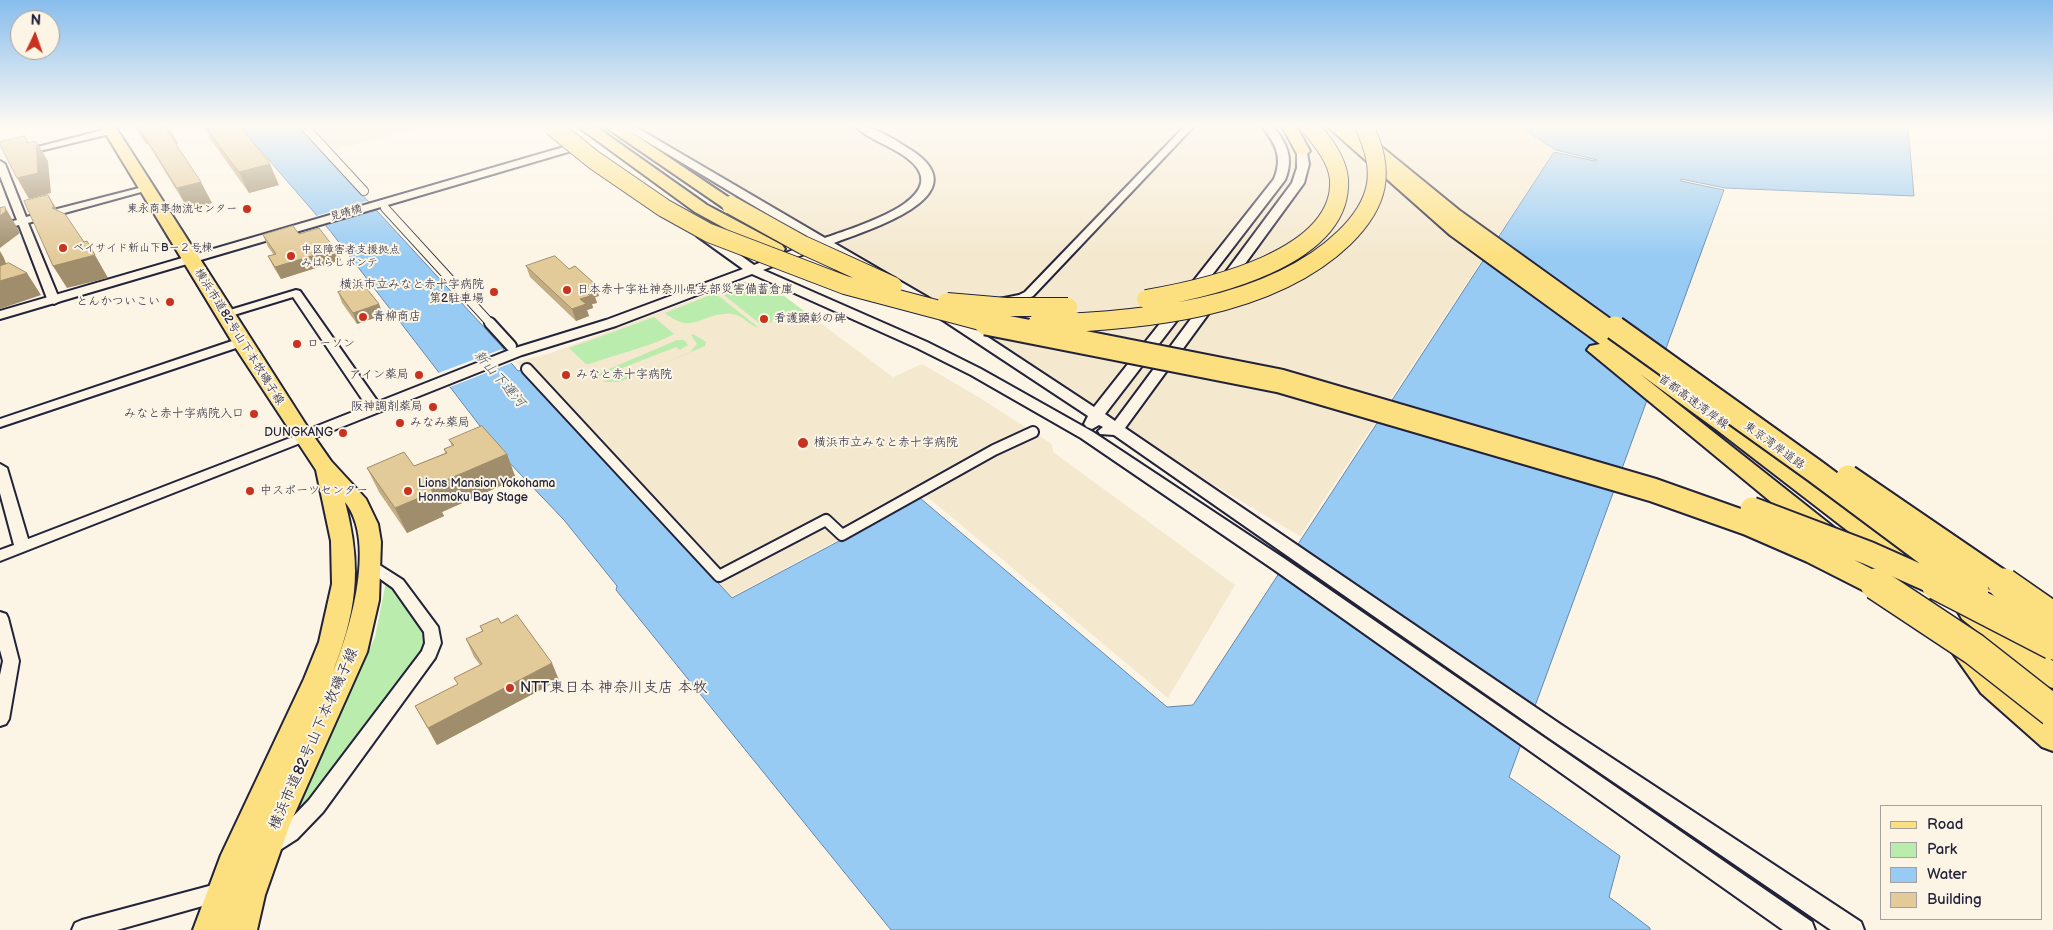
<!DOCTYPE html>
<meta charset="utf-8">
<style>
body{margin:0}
#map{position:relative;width:2053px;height:930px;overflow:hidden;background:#fcf5e5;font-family:"Balsamiq Sans",sans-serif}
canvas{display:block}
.legend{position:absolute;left:1880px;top:805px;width:162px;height:115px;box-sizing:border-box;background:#fcf5e5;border:1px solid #a5a1a1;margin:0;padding:6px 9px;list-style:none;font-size:15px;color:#22223b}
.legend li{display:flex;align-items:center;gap:10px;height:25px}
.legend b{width:25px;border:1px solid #a5a1a1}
.north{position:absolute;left:10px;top:10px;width:50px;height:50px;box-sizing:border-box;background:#fcf5e5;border:1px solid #a5a1a1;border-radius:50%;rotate:3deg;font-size:14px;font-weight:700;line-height:20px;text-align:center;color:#22223b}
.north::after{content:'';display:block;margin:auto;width:18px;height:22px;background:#c8321e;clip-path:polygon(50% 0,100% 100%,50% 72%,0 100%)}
</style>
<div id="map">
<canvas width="2053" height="930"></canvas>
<ul class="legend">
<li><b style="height:6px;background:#fce080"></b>Road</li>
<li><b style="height:14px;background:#baedad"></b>Park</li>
<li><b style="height:14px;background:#97cbf4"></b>Water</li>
<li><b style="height:14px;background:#e3ca99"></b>Building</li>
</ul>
<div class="north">N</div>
</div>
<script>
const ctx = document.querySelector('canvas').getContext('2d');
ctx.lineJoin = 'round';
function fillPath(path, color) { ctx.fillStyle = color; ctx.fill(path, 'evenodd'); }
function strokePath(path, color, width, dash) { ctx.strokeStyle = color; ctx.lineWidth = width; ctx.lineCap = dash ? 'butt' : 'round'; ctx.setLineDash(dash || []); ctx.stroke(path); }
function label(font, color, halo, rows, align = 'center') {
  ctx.font = font + ' "Balsamiq Sans","Klee One",sans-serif'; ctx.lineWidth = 4; ctx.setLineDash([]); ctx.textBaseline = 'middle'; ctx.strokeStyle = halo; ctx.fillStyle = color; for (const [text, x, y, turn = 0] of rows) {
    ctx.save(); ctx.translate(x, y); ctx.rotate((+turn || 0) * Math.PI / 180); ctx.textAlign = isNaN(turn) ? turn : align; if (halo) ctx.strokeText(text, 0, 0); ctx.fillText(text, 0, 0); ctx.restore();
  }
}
fillPath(new Path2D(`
 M 308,126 L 425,126 L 331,151 Z
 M 630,126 L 1518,126 L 1555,149 L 1300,536 L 1096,415 Z
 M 740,282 L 751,282 L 765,289 L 772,287 L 893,377 L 922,364 L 980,398 L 1052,444 L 1053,452 L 1235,585 L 1168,698 L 924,494 L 731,597 L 516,362 L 551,353 Z`), '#f4e8ce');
fillPath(new Path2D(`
 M 745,282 L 751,283 L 765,290 L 772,287 L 804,311 L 790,313 L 763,326 L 720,292 Z
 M 715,293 L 759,328 C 749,326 743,315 732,314 C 701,311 695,337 665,313 Z
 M 654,317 L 674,334 C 647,348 617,354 589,364 L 586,364 L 569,348 Z
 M 693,334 L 706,342 L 705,346 L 619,382 L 602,382 L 623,374 L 628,378 L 690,352 L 697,344 L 691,335 Z
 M 677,340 L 684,340 L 688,345 L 680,350 L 676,347 L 602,376 L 595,375 Z
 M 387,577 L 428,637 L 421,659 L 301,812 L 295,815 L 375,637 Z`), '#baedad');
const water = new Path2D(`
 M 240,126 L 299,126 L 504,349 L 501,351 L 518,371 L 522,370 L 732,598 L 920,498 L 1167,707 L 1193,705 L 1554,152 L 1595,161 L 1597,160 L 1556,150 L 1519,126 L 1908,126 L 1914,196 L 1725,188 L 1681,179 L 1681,181 L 1724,190 L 1509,777 L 1620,856 L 1609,897 L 1650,928 L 1650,930 L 891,930 L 616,590 L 617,586 L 564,520 L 503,456 L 331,232 Z`);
fillPath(water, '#97cbf4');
strokePath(water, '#6887aa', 1);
fillPath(new Path2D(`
 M 367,201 L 376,210 L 324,226 L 316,216 Z
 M 502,349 L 514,362 L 450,387 L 438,373 Z`), '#fcf5e5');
const pedestrianFar1 = new Path2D(`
 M 304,126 L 364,191
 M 385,208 L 491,324`);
const pedestrian = new Path2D(`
 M 490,323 L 511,346
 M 527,369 L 719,576 L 826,520 L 842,535 L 994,450 L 1033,432`);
const minor = new Path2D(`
 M 1185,126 L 1194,126 L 1033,296 L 1022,301 L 999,303 L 999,299 L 1019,295 L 1025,292 Z
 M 111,128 L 114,129 L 114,133 L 23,155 L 18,152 Z
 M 0,161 L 5,164 L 26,217 L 147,186 L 152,189 L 28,223 L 60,301 L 54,304 L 48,301 L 19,225 L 0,230 L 0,224 L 17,220 L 0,176 Z
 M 296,290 L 300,291 L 380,405 L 381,408 L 380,411 L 370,411 L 293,297 L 224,318 L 218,315 L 220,313 Z
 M 241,338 L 247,342 L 245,345 L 0,427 L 0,419 Z
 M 303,433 L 308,434 L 310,437 L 308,440 L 0,561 L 0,550 L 14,545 L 0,493 L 0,464 L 7,468 L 28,539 Z
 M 370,559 L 403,580 L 438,627 L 441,643 L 435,658 L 323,812 L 297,839 L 272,855 L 265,852 L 262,846 L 265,840 L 283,827 L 309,800 L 422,651 L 425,643 L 424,632 L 393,588 L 365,568 L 362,564 L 365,560 Z
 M 0,612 L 6,614 L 8,618 L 19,661 L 9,719 L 6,724 L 0,726 L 0,675 L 3,661 L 0,650 Z
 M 224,882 L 231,884 L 234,891 L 231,898 L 224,900 L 117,930 L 72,930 L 75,923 L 82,920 Z`);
const tertiary = new Path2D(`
 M 621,126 L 634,126 L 825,238 C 851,228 960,198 907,158 C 892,146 869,140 855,126 C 876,126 893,139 911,150 C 982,196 867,230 834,243 L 927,297 L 1094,407 L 1274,179 C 1283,157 1276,145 1262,126 L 1273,126 C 1287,144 1294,158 1285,180 L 1105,414 L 1115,421 L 1292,183 L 1297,168 L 1297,151 L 1302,148 L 1306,149 L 1309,164 L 1304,183 L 1125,428 L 1560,724 L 1861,922 L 1864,930 L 1831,930 L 1546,736 L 1114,435 L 1100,434 L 1098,431 L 1103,427 L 1099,425 L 1092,429 L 1087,427 L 1084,424 L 1088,416 L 917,303 L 823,247 L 763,270 L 927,342 L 981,369 L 1093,432 L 1285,559 L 1812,922 L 1815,930 L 1783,930 L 1273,569 L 1081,438 L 971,375 L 917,348 L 752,274 L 616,326 L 522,355 L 309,440 L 297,440 L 295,437 L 297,434 L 512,349 L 606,320 L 743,269 L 697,236 L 695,233 L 697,230 L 705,230 L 754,265 L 814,242 Z
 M 581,142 L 586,145 L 585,147 L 0,319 L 0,311 Z`);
const primary = new Path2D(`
 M 101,126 L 115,126 L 310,431 L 331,461 L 366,499 L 378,524 L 381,542 L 379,600 L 367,652 L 290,824 L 265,895 L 257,930 L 225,930 L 227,924 L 225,930 L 193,930 L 221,855 L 304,679 L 319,642 L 332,584 L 331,541 L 316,470 L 237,350 ZM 345,502 C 378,543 348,637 330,679 C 356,614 363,571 345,502 Z`);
const trunk = new Path2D(`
 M 1282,126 L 1296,126 L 1310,151 L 1307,154 L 1297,154 Z
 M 1340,126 L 1356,126 L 1459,210 L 1637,338 L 1640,342 L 1637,346 L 1623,346 L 1447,218 Z`);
const motorway = new Path2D(`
 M 577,126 L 595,126 L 707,205 L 782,245 L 785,249 L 782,253 L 770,253 L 695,212 Z
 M 604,126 L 622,126 L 740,205 L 737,209 L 725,209 Z
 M 1327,126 L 1344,126 L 1462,227 L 1733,420 L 1927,564 L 1931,571 L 1927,578 L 1918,580 L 1909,578 L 1717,430 L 1640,374 L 1903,582 L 1907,589 L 1903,596 L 1894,599 L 1885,596 L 1587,350 L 1590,346 L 1600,344 L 1450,235 Z
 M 1972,602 L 1982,605 L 2053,661 L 2053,688 L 2043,685 L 1962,619 L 1958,612 L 1962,605 Z
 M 1966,641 L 1976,644 L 2001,677 L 2053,720 L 2053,751 L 2042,747 L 1981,693 L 1952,652 L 1956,644 Z`);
strokePath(pedestrianFar1, '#22223b', 10);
strokePath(pedestrian, '#22223b', 14);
strokePath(minor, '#22223b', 4);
strokePath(tertiary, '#22223b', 4);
strokePath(primary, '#22223b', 4);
strokePath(trunk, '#22223b', 4);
strokePath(motorway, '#22223b', 4);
strokePath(pedestrianFar1, '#fcf5e5', 8);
strokePath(pedestrian, '#fcf5e5', 10);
fillPath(minor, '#fcf5e5');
fillPath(tertiary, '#fcf5e5');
fillPath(primary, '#fce080');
fillPath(trunk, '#fce080');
fillPath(motorway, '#fce080');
const motorwayBridgeFar2 = new Path2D(`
 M 552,126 L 594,160 L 664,208 L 709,233 L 845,285 L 992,324
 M 731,205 L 803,245 L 893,286
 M 1146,299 C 1205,289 1344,259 1339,179 C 1337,159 1322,141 1310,126
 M 947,302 L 1006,307 L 1068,307
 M 1040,324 C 1139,321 1269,310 1344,238 C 1380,203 1386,171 1364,126`);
const motorwayBridgeFar1 = new Path2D(`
 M 986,323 L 1280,381 L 1653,490 L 1749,524 L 1811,551 L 1878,585
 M 1040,324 L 1073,323
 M 1615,328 L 1815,471 L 1968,585
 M 1848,477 L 2006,585
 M 1752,509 L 1868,553 L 1940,585`);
const motorwayBridge = new Path2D(`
 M 1876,584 L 1974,649 L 2053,711
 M 1937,584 L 2053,644
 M 1966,584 L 1973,589
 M 2004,584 L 2053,618`);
strokePath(motorwayBridgeFar2, '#22223b', 20, []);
strokePath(motorwayBridgeFar1, '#22223b', 27, []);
strokePath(motorwayBridge, '#22223b', 34, []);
strokePath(motorwayBridgeFar2, '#fce080', 18);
strokePath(motorwayBridgeFar1, '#fce080', 23);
strokePath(motorwayBridge, '#fce080', 31);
fillPath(new Path2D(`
 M 134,126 L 169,126 L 178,144 L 176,144 L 212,203 L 188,209 L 148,144 L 146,144 Z
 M 204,126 L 240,126 L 279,185 L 249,193 L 211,140 Z
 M 299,234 L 335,249 L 341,260 L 281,279 L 274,268 L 268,256 L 274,255 L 268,247 L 263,235 Z
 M 526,266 L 569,269 L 595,284 L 599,296 L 595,297 L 597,303 L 592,304 L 593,308 L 587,310 L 589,316 L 576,321 L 530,277 Z
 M 338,292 L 379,304 L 383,315 L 357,324 L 342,303 Z
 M 449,440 L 507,454 L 516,479 L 442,512 L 444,516 L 407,533 L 379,492 L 367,468 L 414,466 L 445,453 L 444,449 L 452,446 Z
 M 501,623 L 559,680 L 437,745 L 415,706 L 458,684 L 454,678 L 480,665 L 474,657 L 466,639 L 482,631 L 480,626 Z`), '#c3ae84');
fillPath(new Path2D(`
 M 137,126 L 139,126 L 148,144 L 146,144 Z
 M 164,126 L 169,126 L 178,144 L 174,145 Z
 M 25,136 L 37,157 L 36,141 L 48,161 L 51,193 L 29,199 L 17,178 L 27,143 Z
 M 270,164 L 279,185 L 249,193 L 239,172 Z
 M 201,182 L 212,203 L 188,209 L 177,188 Z
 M 48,195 L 61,216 L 52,208 Z
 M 5,207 L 18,229 L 20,233 L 0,248 L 0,216 Z
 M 87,241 L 108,278 L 67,288 L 53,266 Z
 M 335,249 L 341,260 L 281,279 L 275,267 Z
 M 0,251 L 4,258 L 11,278 L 27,273 L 41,295 L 0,309 Z
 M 595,284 L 599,296 L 595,297 L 597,303 L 592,304 L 593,308 L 587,310 L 589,316 L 576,321 L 572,309 L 587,293 L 588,286 Z
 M 379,304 L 383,315 L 357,324 L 353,313 Z
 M 507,454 L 516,479 L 442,512 L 444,516 L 407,533 L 395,508 L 430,487 Z
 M 552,663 L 559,680 L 437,745 L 428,728 Z`), '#9f8d6b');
const building = new Path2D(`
 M 139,126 L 164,126 L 201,182 L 177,188 Z
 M 205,126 L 240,126 L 270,164 L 239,172 Z
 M 25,136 L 27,143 L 36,141 L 38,173 L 17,178 L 0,145 L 0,142 Z
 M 48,195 L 54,207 L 52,208 L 65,214 L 84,242 L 87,241 L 95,255 L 53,266 L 24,201 Z
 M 5,207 L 6,211 L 0,216 L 0,208 Z
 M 293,226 L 299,234 L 319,228 L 335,249 L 275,267 L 268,256 L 276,254 L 263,235 Z
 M 555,256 L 569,269 L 575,266 L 595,284 L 588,286 L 593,291 L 587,293 L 590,296 L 580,299 L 586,304 L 572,309 L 526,266 Z
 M 9,263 L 27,273 L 0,281 L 0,266 Z
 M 363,284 L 379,304 L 353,313 L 338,292 Z
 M 482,426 L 507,454 L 430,487 L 433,492 L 395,508 L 367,468 L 404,452 L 414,466 L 447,453 L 444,449 L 454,445 L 449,440 Z
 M 517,615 L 552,663 L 428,728 L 415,706 L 458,684 L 454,678 L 482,664 L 466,639 L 483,631 L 480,626 L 498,618 L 501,623 Z`);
fillPath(building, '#e3ca99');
strokePath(building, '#9f8d6b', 1);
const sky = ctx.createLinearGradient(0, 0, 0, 257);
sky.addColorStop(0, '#87bded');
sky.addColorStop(0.49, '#fefaf3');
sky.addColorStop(1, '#fefaf300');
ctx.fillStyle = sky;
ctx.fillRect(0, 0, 2053, 257);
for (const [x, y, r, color] of [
 [247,209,5,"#c8321e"],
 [63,248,5,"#c8321e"],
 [291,256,5,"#c8321e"],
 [567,290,5,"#c8321e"],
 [494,292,5,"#c8321e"],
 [170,302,5,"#c8321e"],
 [363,317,5,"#c8321e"],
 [764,319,5,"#c8321e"],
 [297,344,5,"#c8321e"],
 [419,375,5,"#c8321e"],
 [566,375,5,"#c8321e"],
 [433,407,5,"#c8321e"],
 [254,414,5,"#c8321e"],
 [400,423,5,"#c8321e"],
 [343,433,5,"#c8321e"],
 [803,443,6,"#c8321e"],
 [250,491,5,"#c8321e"],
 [408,491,5,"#c8321e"],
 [510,688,5,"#c8321e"]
]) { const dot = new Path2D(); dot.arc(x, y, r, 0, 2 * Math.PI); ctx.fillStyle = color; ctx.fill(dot); strokePath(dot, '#fcf5e5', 2); }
label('11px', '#22223b', '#fcf5e5', [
 ["東永商事物流センター",237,209,"right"],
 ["ベイサイド新山下Bー２号棟",73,248],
 ["中区障害者支援拠点",301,250],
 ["みはらしポンテ",301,263]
], 'left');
label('11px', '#22223b', '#fcf5e5', [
 ["見晴橋",346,213,-16]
]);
label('12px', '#22223b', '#fcf5e5', [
 ["横浜市立みなと赤十字病院",484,285,"right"],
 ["第2駐車場",484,299,"right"],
 ["日本赤十字社神奈川県支部災害備蓄倉庫",577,290],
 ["とんかついこい",160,302,"right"],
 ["青柳商店",373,317],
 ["看護顕彰の碑",774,319],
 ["ローソン",307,344],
 ["アイン薬局",409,375,"right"],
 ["みなと赤十字病院",576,375],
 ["阪神調剤薬局",423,407,"right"],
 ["みなと赤十字病院入口",244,414,"right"],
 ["みなみ薬局",410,423],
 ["DUNGKANG",333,433,"right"],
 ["横浜市立みなと赤十字病院",814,443],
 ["Lions Mansion Yokohama",418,484],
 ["Honmoku Bay Stage",418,498],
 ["中スポーツセンター",260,491]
], 'left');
label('12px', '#22223b', '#fcf5e5', [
 ["横浜市道82号山下本牧磯子線",239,337,58],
 ["首都高速湾岸線",1693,402,36],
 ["東京湾岸道路",1774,446,36]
]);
label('italic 14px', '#455572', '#fcf5e5', [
 ["新山下運河",499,379,49]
]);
label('15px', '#22223b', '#fcf5e5', [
 ["NTT東日本 神奈川支店 本牧",520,688]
], 'left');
label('15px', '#22223b', '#fcf5e5', [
 ["横浜市道82号山下本牧磯子線",314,739,-66]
]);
</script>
